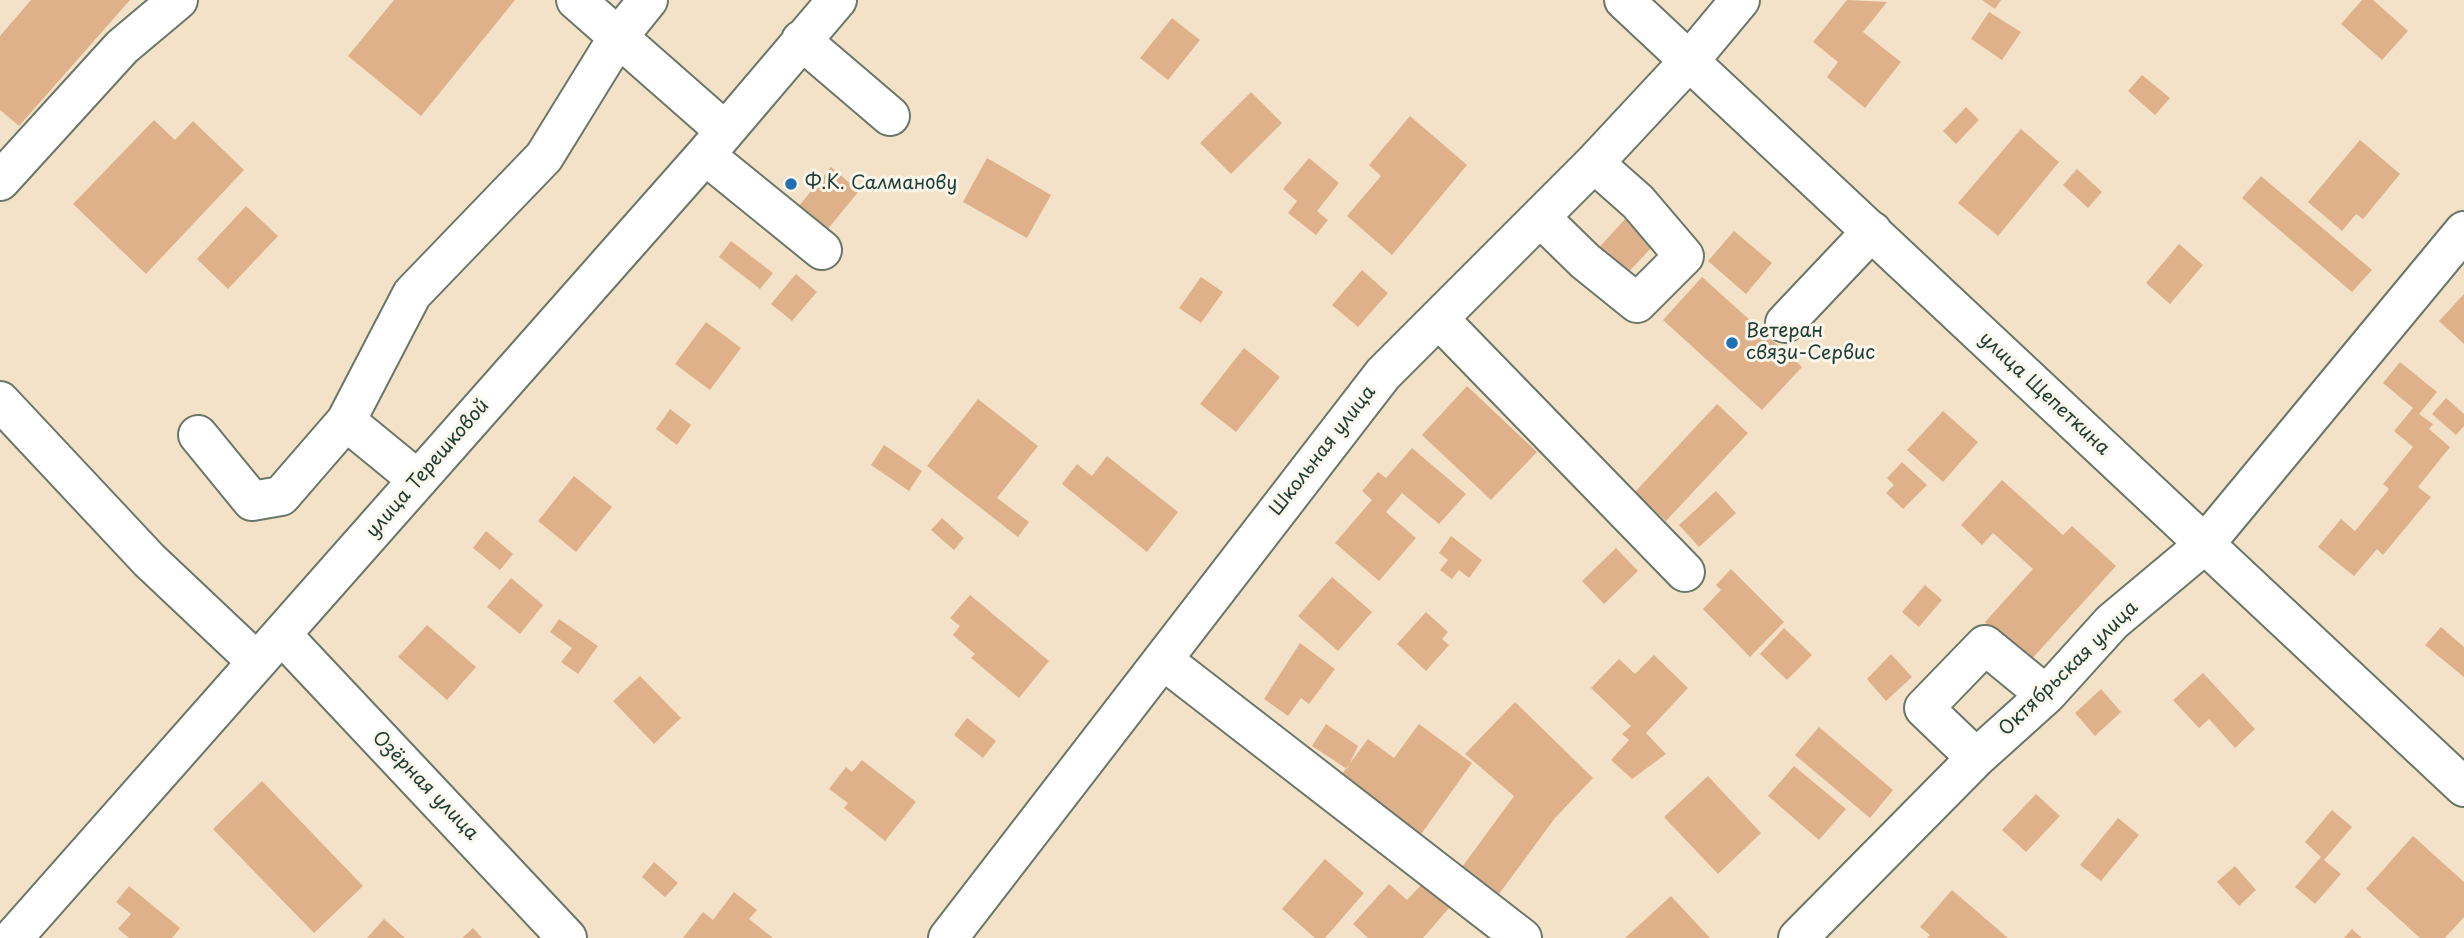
<!DOCTYPE html>
<meta charset="utf-8">
<style>
body{margin:0}
canvas{display:block;background:#f4e2c8}
</style>
<canvas width="2464" height="938"></canvas>
<script>
const ctx = document.querySelector('canvas').getContext('2d');
ctx.lineJoin = 'round';
function fillPath(path, color) { ctx.fillStyle = color; ctx.fill(path, 'evenodd'); }
function strokePath(path, color, width, dash) { ctx.strokeStyle = color; ctx.lineWidth = width; ctx.lineCap = dash ? 'butt' : 'round'; ctx.setLineDash(dash || []); ctx.stroke(path); }
function label(font, color, halo, rows, align = 'center') {
  ctx.font = font + ' "Playpen Sans",sans-serif'; ctx.lineWidth = 6; ctx.setLineDash([]); ctx.textBaseline = 'middle'; ctx.strokeStyle = halo; ctx.fillStyle = color; for (const [text, x, y, turn = 0] of rows) {
    ctx.save(); ctx.translate(x, y); ctx.rotate((+turn || 0) * Math.PI / 180); ctx.textAlign = isNaN(turn) ? turn : align; if (halo) ctx.strokeText(text, 0, 0); ctx.fillText(text, 0, 0); ctx.restore();
  }
}
fillPath(new Path2D(`
 M 31,0 L 130,0 L 19,126 L 0,110 L 0,36 Z
 M 394,0 L 515,0 L 421,116 L 348,56 Z
 M 1847,0 L 1887,2 L 1863,32 L 1901,62 L 1865,108 L 1827,77 L 1838,62 L 1813,42 Z
 M 1982,0 L 2001,0 L 1995,9 Z
 M 2362,0 L 2373,0 L 2408,31 L 2382,60 L 2341,24 Z
 M 1989,12 L 2021,32 L 2002,60 L 1971,39 Z
 M 1172,18 L 1200,40 L 1168,80 L 1140,58 Z
 M 2142,75 L 2170,98 L 2155,115 L 2128,91 Z
 M 1251,92 L 1282,123 L 1231,174 L 1200,143 Z
 M 1966,107 L 1979,120 L 1956,144 L 1943,131 Z
 M 1410,116 L 1467,165 L 1392,255 L 1347,216 L 1381,176 L 1369,165 Z
 M 154,120 L 175,140 L 193,121 L 244,170 L 146,274 L 73,204 Z
 M 2021,129 L 2059,162 L 1998,236 L 1958,203 Z
 M 2360,140 L 2400,174 L 2363,219 L 2356,214 L 2342,231 L 2308,202 Z
 M 987,158 L 1051,195 L 1027,238 L 963,202 Z
 M 1309,158 L 1339,183 L 1317,211 L 1328,220 L 1316,235 L 1288,213 L 1297,201 L 1283,189 Z
 M 831,167 L 859,191 L 827,230 L 798,207 Z
 M 2077,169 L 2102,192 L 2088,208 L 2063,185 Z
 M 2261,176 L 2372,270 L 2352,292 L 2242,198 Z
 M 246,206 L 278,236 L 228,289 L 197,259 Z
 M 1626,218 L 1654,245 L 1622,279 L 1594,253 Z
 M 1734,231 L 1772,263 L 1746,294 L 1708,261 Z
 M 731,241 L 773,273 L 760,289 L 719,257 Z
 M 2179,244 L 2203,265 L 2170,304 L 2146,283 Z
 M 1362,270 L 1388,293 L 1358,327 L 1332,305 Z
 M 796,274 L 817,292 L 792,321 L 771,304 Z
 M 1201,277 L 1223,292 L 1201,323 L 1179,308 Z
 M 1702,277 L 1802,367 L 1762,410 L 1663,320 Z
 M 2464,294 L 2464,344 L 2439,321 Z
 M 706,322 L 741,348 L 710,390 L 675,364 Z
 M 1244,348 L 1280,377 L 1236,432 L 1200,404 Z
 M 2400,362 L 2437,392 L 2419,414 L 2433,424 L 2429,429 L 2450,447 L 2418,487 L 2431,497 L 2383,555 L 2377,549 L 2354,576 L 2318,547 L 2341,519 L 2355,531 L 2389,489 L 2383,484 L 2413,447 L 2394,431 L 2413,408 L 2383,383 Z
 M 1467,386 L 1537,452 L 1491,500 L 1422,435 Z
 M 2446,398 L 2464,414 L 2464,426 L 2456,435 L 2432,414 Z
 M 978,399 L 1038,446 L 997,498 L 1029,522 L 1018,537 L 927,466 Z
 M 1717,404 L 1748,433 L 1666,521 L 1635,492 Z
 M 670,409 L 691,425 L 677,445 L 656,429 Z
 M 1943,411 L 1978,442 L 1943,482 L 1907,450 Z
 M 884,445 L 922,471 L 909,491 L 871,465 Z
 M 1412,448 L 1466,494 L 1439,524 L 1402,493 L 1386,512 L 1416,538 L 1379,581 L 1335,543 L 1372,500 L 1362,491 L 1378,472 L 1386,478 Z
 M 1107,456 L 1178,512 L 1147,552 L 1062,484 L 1077,464 L 1092,476 Z
 M 1902,462 L 1927,485 L 1903,509 L 1886,493 L 1894,485 L 1887,478 Z
 M 574,476 L 612,507 L 576,552 L 538,521 Z
 M 2002,480 L 2063,535 L 2072,526 L 2116,566 L 2029,662 L 1985,622 L 2033,569 L 1993,533 L 1982,545 L 1961,525 Z
 M 1716,491 L 1736,513 L 1699,547 L 1679,525 Z
 M 942,518 L 964,538 L 954,550 L 931,530 Z
 M 486,531 L 513,554 L 500,570 L 473,548 Z
 M 1451,536 L 1482,560 L 1469,578 L 1459,570 L 1452,579 L 1440,570 L 1448,560 L 1439,553 Z
 M 1616,548 L 1638,571 L 1604,604 L 1582,581 Z
 M 1731,569 L 1784,622 L 1750,657 L 1703,609 L 1721,590 L 1716,585 Z
 M 1332,577 L 1372,612 L 1338,651 L 1298,616 Z
 M 511,578 L 543,605 L 520,634 L 487,607 Z
 M 1925,585 L 1942,600 L 1919,627 L 1902,612 Z
 M 970,595 L 1049,661 L 1019,698 L 971,658 L 975,654 L 953,635 L 960,626 L 950,618 Z
 M 1426,612 L 1448,632 L 1442,639 L 1449,645 L 1426,671 L 1397,644 Z
 M 559,619 L 598,646 L 578,674 L 561,662 L 572,648 L 550,632 Z
 M 427,625 L 476,667 L 447,700 L 398,657 Z
 M 2441,627 L 2464,647 L 2464,677 L 2425,645 Z
 M 1784,628 L 1812,655 L 1787,680 L 1760,654 Z
 M 1300,643 L 1335,669 L 1309,704 L 1301,698 L 1288,716 L 1264,699 Z
 M 1891,654 L 1912,677 L 1886,701 L 1867,679 Z
 M 1654,655 L 1688,688 L 1646,733 L 1666,754 L 1632,779 L 1611,760 L 1629,740 L 1622,734 L 1631,726 L 1591,688 L 1619,659 L 1635,674 Z
 M 2203,673 L 2255,729 L 2235,748 L 2209,719 L 2199,728 L 2173,700 Z
 M 640,676 L 681,718 L 654,744 L 613,701 Z
 M 2101,689 L 2121,712 L 2095,736 L 2075,713 Z
 M 1515,702 L 1593,778 L 1555,818 L 1499,894 L 1460,870 L 1514,796 L 1465,754 Z
 M 967,718 L 996,741 L 983,758 L 954,735 Z
 M 1326,724 L 1358,746 L 1347,769 L 1312,746 Z
 M 1419,724 L 1472,763 L 1417,840 L 1336,782 L 1368,739 L 1394,758 Z
 M 1819,727 L 1893,790 L 1870,818 L 1795,755 Z
 M 862,760 L 916,802 L 885,841 L 844,808 L 848,803 L 829,789 L 846,767 L 852,772 Z
 M 1794,766 L 1846,809 L 1819,840 L 1768,796 Z
 M 1708,776 L 1761,833 L 1718,874 L 1664,817 Z
 M 262,781 L 363,886 L 314,933 L 213,829 Z
 M 2036,794 L 2060,816 L 2026,852 L 2002,830 Z
 M 2332,810 L 2352,827 L 2324,860 L 2341,874 L 2315,904 L 2295,887 L 2321,857 L 2305,842 Z
 M 2118,818 L 2139,835 L 2101,881 L 2080,865 Z
 M 2413,836 L 2464,882 L 2464,917 L 2445,938 L 2420,938 L 2366,889 Z
 M 1325,859 L 1364,893 L 1325,938 L 1315,938 L 1282,909 Z
 M 654,862 L 678,883 L 665,897 L 642,877 Z
 M 2235,866 L 2256,890 L 2239,906 L 2217,882 Z
 M 1389,884 L 1407,900 L 1422,884 L 1449,908 L 1423,938 L 1368,938 L 1353,924 Z
 M 129,886 L 180,928 L 172,938 L 129,938 L 118,929 L 131,914 L 116,902 Z
 M 1952,890 L 2008,938 L 1927,938 L 1930,935 L 1920,927 Z
 M 734,892 L 757,910 L 749,919 L 773,938 L 683,938 L 703,912 L 713,920 Z
 M 1671,896 L 1710,938 L 1625,938 Z
 M 384,919 L 405,938 L 367,938 Z
 M 473,928 L 482,938 L 462,938 Z
 M 2352,929 L 2362,938 L 2344,938 Z`), '#deb18b');
const minor = new Path2D(`
 M 576,0 L 725,131
 M 801,40 L 890,116
 M 705,155 L 822,250
 M 0,181 L 122,47 L 178,0
 M 1541,218 L 1585,261 L 1637,303 L 1684,256 L 1638,202 L 1594,163
 M 1440,320 L 1685,572
 M 1785,323 L 1872,231
 M 0,401 L 149,560 L 257,662
 M 346,421 L 418,480
 M 198,435 L 252,501 L 281,496 L 346,421 L 412,294 L 544,157 L 618,37 L 648,0
 M 282,635 L 567,938
 M 1163,660 L 1522,938
 M 1976,758 L 1924,708 L 1985,645 L 2046,695
 M 13,938 L 705,155 L 837,0
 M 948,938 L 1383,374 L 1594,163 L 1690,60 L 1740,0
 M 1798,938 L 1976,758 L 2046,695 L 2112,622 L 2204,545 L 2464,231`);
const major = new Path2D(`
 M 1624,0 L 2464,787`);
strokePath(minor, '#6a7768', 42);
strokePath(major, '#6a7768', 42);
strokePath(minor, '#fff', 38);
strokePath(major, '#fff', 38);
for (const [x, y, r, color] of [
 [791,184,7,"#1f6fb2"],
 [1732,343,7,"#1f6fb2"]
]) { const dot = new Path2D(); dot.arc(x, y, r, 0, 2 * Math.PI); ctx.fillStyle = color; ctx.fill(dot); strokePath(dot, '#fbf7ec', 2.5); }
label('19px', '#1f3d34', '#fbf7ec', [
 ["Ф.К. Салманову",805,184],
 ["Ветеран",1746,332],
 ["связи-Сервис",1746,354]
], 'left');
label('19px', '#1f3d34', '#fbf7ec', [
 ["улица Щепеткина",2044,394,43],
 ["Школьная улица",1323,451,-52],
 ["улица Терешковой",428,469,-49],
 ["Октябрьская улица",2069,669,-44],
 ["Озёрная улица",425,786,46]
]);
</script>
